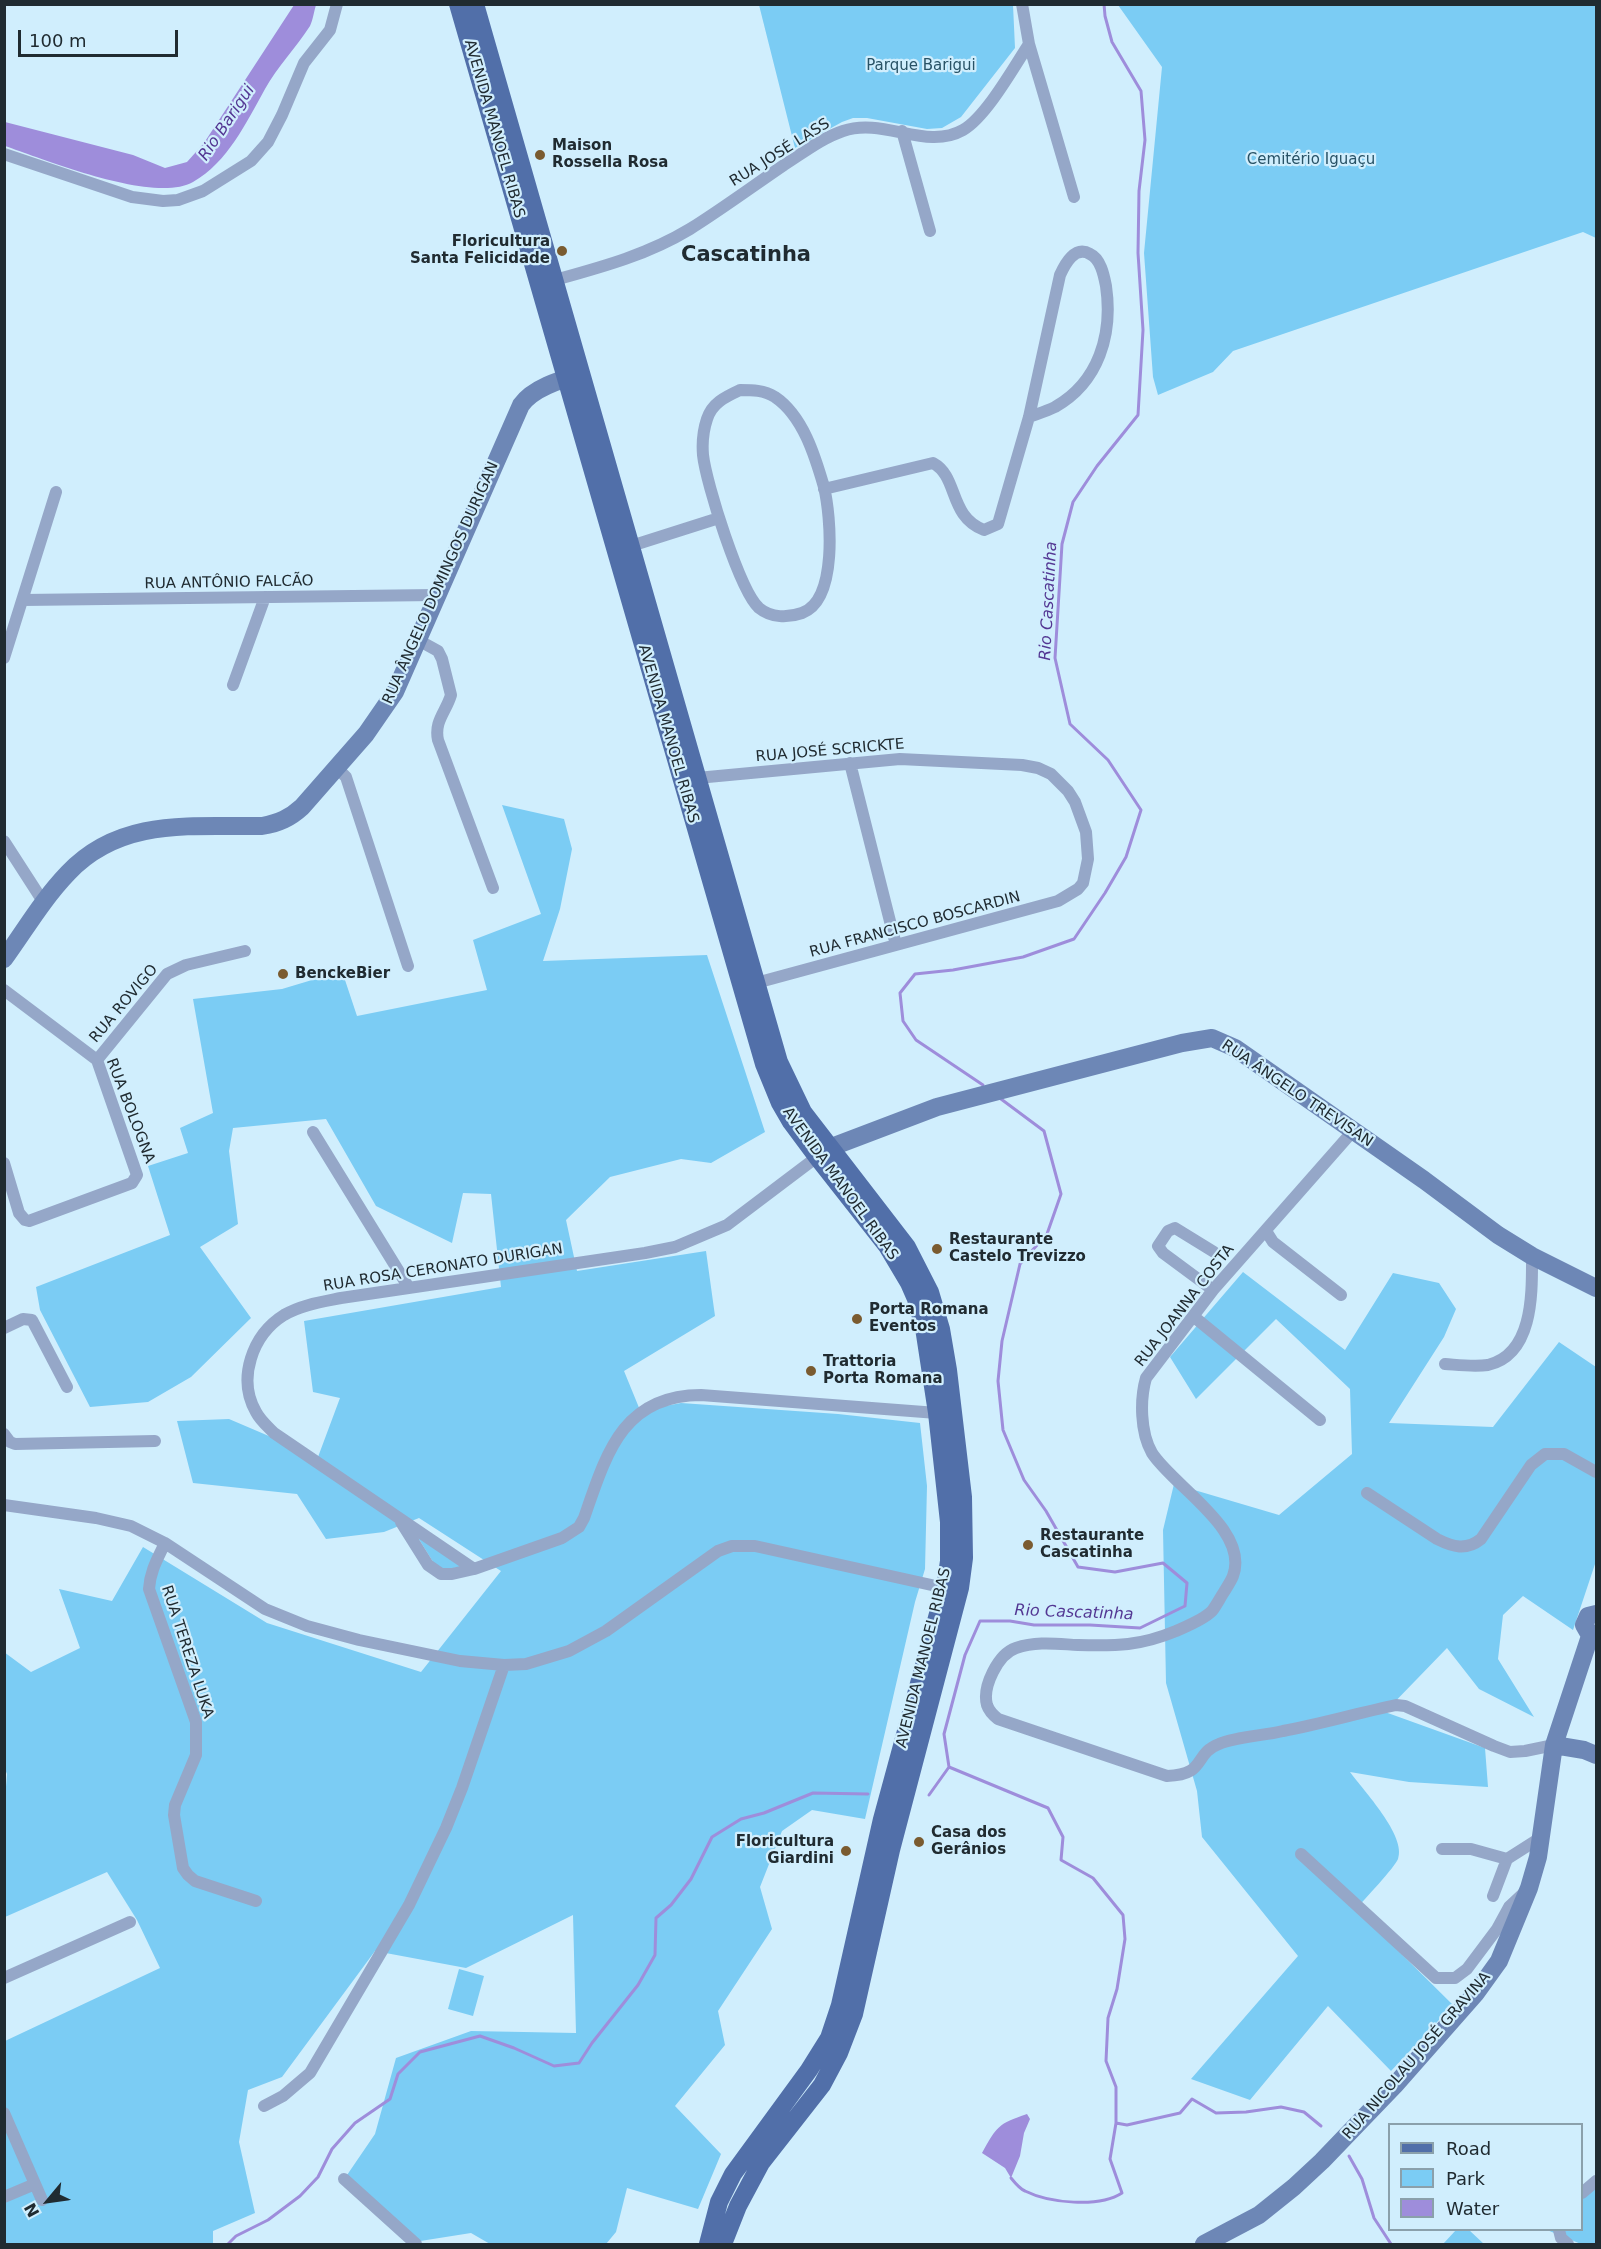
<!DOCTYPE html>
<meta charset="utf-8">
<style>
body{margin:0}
#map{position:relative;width:1601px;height:2249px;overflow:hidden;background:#d0eefd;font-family:"DejaVu Sans",sans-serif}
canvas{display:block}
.frame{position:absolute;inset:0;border:6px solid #202b31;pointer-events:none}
.legend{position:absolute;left:1388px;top:2123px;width:195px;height:108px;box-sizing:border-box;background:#d0eefd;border:2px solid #8aa0ab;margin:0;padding:8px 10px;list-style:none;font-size:18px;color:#202b31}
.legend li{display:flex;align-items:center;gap:12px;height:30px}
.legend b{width:30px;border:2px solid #8aa0ab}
.north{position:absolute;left:18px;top:2171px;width:60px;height:60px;-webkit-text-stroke:4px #d0eefd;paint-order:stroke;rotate:241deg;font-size:16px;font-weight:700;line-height:24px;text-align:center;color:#202b31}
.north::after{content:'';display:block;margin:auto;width:21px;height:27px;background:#202b31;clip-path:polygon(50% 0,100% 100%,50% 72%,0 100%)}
.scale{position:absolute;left:18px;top:30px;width:160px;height:27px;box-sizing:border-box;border:3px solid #202b31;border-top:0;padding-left:8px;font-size:18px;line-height:21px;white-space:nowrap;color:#202b31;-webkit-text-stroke:4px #d0eefd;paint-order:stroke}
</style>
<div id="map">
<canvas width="1601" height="2249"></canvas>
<div class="frame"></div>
<ul class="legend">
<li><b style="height:8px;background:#516fa9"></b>Road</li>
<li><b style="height:16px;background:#7bccf4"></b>Park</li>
<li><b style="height:16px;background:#9e8ddb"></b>Water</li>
</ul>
<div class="north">N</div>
<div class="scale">100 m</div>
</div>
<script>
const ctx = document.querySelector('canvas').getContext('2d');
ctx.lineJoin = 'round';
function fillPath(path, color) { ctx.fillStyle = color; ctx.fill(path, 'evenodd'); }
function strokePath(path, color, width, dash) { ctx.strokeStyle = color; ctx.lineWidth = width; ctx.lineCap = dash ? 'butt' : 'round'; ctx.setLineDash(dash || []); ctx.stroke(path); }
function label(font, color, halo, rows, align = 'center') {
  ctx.font = font + ' "DejaVu Sans",sans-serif'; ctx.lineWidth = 4.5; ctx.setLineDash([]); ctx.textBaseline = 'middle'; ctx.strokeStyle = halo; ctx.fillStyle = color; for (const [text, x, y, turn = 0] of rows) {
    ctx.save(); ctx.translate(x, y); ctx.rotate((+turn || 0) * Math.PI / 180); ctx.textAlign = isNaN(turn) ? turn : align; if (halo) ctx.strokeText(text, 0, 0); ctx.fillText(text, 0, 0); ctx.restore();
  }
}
fillPath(new Path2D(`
 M 759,5 L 1013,5 L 1015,48 L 961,117 L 942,128 L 927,129 L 867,118 L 853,118 L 842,122 L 795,148 Z
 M 1118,5 L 1596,5 L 1596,238 L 1583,232 L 1233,351 L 1213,372 L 1158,395 L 1153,377 L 1144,253 L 1162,67 Z
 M 502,805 L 564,819 L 572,849 L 560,909 L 543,961 L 707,955 L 765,1132 L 711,1163 L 681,1159 L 610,1177 L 566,1220 L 577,1271 L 706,1251 L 715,1316 L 624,1371 L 642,1415 L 660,1407 L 681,1403 L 838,1414 L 920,1423 L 927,1486 L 925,1569 L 915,1602 L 865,1819 L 812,1810 L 782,1831 L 760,1887 L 772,1929 L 718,2011 L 725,2045 L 675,2106 L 721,2154 L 698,2209 L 627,2188 L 616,2232 L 606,2244 L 490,2244 L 471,2233 L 414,2242 L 345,2178 L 375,2134 L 396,2058 L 471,2031 L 576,2033 L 573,1915 L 466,1968 L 375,1951 L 282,2077 L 248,2090 L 239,2142 L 255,2213 L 213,2231 L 213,2244 L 5,2244 L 5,2041 L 160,1968 L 137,1920 L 107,1872 L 5,1917 L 4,1812 L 7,1774 L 4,1767 L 4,1652 L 31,1672 L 80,1648 L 59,1589 L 112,1601 L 143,1547 L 267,1623 L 421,1672 L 501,1571 L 419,1518 L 384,1532 L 326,1539 L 297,1494 L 193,1483 L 177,1421 L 229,1419 L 318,1457 L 340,1398 L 313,1392 L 304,1321 L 501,1287 L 491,1194 L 463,1193 L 452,1243 L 376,1206 L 326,1119 L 233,1128 L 229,1151 L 238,1224 L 200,1247 L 251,1318 L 191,1377 L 148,1402 L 90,1407 L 40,1310 L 36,1287 L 170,1235 L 148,1166 L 188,1153 L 180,1128 L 213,1113 L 193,999 L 282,989 L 342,971 L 357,1016 L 487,990 L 473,940 L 541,914 Z
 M 1243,1272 L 1345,1350 L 1393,1273 L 1439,1283 L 1456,1309 L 1444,1337 L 1389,1423 L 1493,1427 L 1559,1342 L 1596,1367 L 1596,1561 L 1573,1630 L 1523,1596 L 1503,1615 L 1498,1659 L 1534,1717 L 1479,1689 L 1447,1648 L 1385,1712 L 1485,1748 L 1488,1787 L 1409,1782 L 1350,1772 C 1363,1790 1407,1836 1398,1859 C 1395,1867 1364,1900 1356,1909 L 1453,2005 L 1391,2071 L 1328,2006 L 1250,2100 L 1191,2079 L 1298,1956 L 1202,1837 L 1197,1791 L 1166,1683 L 1163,1530 L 1174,1484 L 1279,1515 L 1352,1454 L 1350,1389 L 1276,1319 L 1196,1399 L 1170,1357 Z
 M 415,1533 L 464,1567 L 443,1569 L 435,1565 Z
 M 459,1969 L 484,1976 L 473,2016 L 448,2009 Z
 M 1596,2181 L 1596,2244 L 1581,2244 L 1547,2230 L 1582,2230 L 1582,2186 Z
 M 1456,2230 L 1469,2230 L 1484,2244 L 1443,2244 Z`), '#7bccf4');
fillPath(new Path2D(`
 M 294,5 L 316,5 C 314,11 313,20 310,26 C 296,48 277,67 265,89 C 246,123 228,162 193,182 C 154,204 46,160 5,146 L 5,122 L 133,155 L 165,168 L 187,162 L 204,143 Z
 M 1027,2114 L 1030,2119 L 1024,2133 L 1020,2156 L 1011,2178 L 1005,2168 L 982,2153 C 997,2126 998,2124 1027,2114 Z`), '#9e8ddb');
strokePath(new Path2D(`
 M 983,1085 L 916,1040 L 903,1021 L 900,993 L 915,974 L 953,970 L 1023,957 L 1074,939 L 1105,893 L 1126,857 L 1141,810 L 1108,760 L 1070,724 L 1055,658 L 1062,544 L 1073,502 L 1097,466 L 1138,415 L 1143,330 L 1138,253 L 1139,191 L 1145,140 L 1141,91 L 1112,42 L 1105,16 L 1104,4
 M 949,1767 L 1048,1808 L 1063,1837 L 1061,1860 L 1093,1878 L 1123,1915 L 1125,1939 L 1117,1989 L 1108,2018 L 1106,2061 L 1116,2087 L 1116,2123 L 1127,2125 L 1180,2113 L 1192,2099 L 1216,2113 L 1246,2112 L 1281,2107 L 1304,2112 L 1321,2126
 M 929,1795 L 949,1767 L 944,1734 L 965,1655 L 980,1621 L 1010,1621 L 1034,1625 L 1090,1625 L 1140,1628 L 1185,1606 L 1187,1583 L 1163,1563 L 1115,1572 L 1078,1567 L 1046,1511 L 1024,1480 L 1003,1430 L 998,1381 L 1002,1341 L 1020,1264 L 1047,1234 L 1061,1194 L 1044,1131 L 1001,1099
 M 1349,2156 L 1362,2179 L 1374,2218 L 1391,2244
 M 1011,2178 C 1015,2183 1020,2189 1025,2191 C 1049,2203 1099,2208 1122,2193 L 1110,2159 L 1116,2123
 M 228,2244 L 236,2236 L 268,2220 L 300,2196 L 318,2177 L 332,2149 L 355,2123 L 390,2099 L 398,2074 L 420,2052 L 480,2036 L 514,2048 L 554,2066 L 579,2063 L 592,2043 L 638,1985 L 655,1955 L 656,1918 L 671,1905 L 691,1879 L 712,1837 L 741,1819 L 764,1813 L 813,1793 L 868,1794`), '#9e8ddb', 3);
strokePath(new Path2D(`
 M 1022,4 L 1029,44 L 1074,197
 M 902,131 L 930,231
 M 4,154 L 132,197 L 163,201 L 178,200 L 203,191 L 251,161 L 268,142 L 282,115 L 304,63 L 330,30 L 337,4
 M 555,280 C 602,267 647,255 690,229 C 722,209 753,186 784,165 C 803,153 822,138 843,131 C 884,117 926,151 963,130 C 986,117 1014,67 1029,44
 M 740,390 C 752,390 764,390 775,397 C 803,416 815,456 824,487 C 831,517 838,600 802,613 C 788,618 771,618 759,608 C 740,591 706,483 703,455 C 702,443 703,431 707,419 C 712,403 725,397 740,390 Z
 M 824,489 L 933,463 C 959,477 948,516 984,530 L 998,524 L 1029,417 L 1060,275 C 1065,264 1075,245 1090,254 C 1101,259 1104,276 1106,286 C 1113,334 1099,382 1055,407 C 1047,411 1037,414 1029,417
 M 631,546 L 719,518
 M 23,600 L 436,595
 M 418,640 L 438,651 L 442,659 L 451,695 C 446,712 434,721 438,740 L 493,888
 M 4,658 L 56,492
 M 233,685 L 265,597
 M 850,763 L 896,945
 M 337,768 L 346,777 L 408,966
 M 697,778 L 900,759 L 1022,765 L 1038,768 L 1051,774 L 1068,791 L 1075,802 L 1086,832 L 1088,859 L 1083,883 L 1078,889 L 1058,901 L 756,983
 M 4,841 L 44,903
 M 4,990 L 97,1060 L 137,1175 L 132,1183 L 29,1221 L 25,1220 L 19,1213 L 4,1163
 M 97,1060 L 167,974 L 186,965 L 245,951
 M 1353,1131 L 1213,1290 L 1146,1378 C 1140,1399 1140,1432 1152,1453 C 1173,1486 1250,1530 1233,1576 C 1231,1581 1227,1587 1224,1592 C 1220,1598 1216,1606 1212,1611 C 1203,1620 1187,1626 1176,1631 C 1140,1646 1117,1646 1078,1645 C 1057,1644 1037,1641 1016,1648 C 998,1654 982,1687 987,1705 C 989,1711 993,1715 998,1719 L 1167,1776 C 1207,1775 1193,1754 1219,1744 C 1238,1736 1263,1736 1283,1731 C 1321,1724 1358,1713 1396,1705 L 1405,1706 L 1494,1746 L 1510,1752 L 1525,1751 L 1554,1745
 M 313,1132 L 409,1288
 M 1266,1231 L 1273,1242 L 1341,1295
 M 1213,1290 L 1163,1253 L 1158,1246 L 1168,1231 L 1175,1228 L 1214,1252
 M 1193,1316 L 1320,1420
 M 4,1328 L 23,1319 L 32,1320 L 67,1387
 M 1445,1364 C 1459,1365 1474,1367 1488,1365 C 1534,1354 1532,1292 1532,1256
 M 4,1434 L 10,1442 L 15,1444 L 155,1441
 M 1367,1493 L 1437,1539 C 1453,1547 1466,1551 1481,1539 L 1531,1465 L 1545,1454 L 1564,1454 L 1596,1472
 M 4,1505 L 96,1518 L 131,1526 L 165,1543 L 265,1609 L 307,1626 L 359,1640 L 460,1661 L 504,1665 L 526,1664 L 569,1651 L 606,1631 L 718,1551 L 732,1546 L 755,1546 L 945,1588
 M 401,1522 L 428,1565 L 441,1574 L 452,1574 L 474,1569 L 562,1538 L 579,1527 L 584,1518 C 606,1455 622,1395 701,1395 L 937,1413
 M 165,1543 C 158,1558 150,1571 149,1589 L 196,1722 L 196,1755 L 175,1805 L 174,1815 L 183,1868 L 188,1875 L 195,1881 L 256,1901
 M 474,1569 L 274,1433 C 267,1426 260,1420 256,1412 C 237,1379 252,1335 284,1315 C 301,1305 321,1302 341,1298 L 645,1253 L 675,1247 L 727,1225 L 817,1157
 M 1442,1849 L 1471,1849 L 1507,1859 L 1493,1896
 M 1301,1854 L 1436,1978 L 1455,1978 L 1467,1969 L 1497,1929 L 1509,1907 L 1524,1893
 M 1507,1859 L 1540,1838
 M 4,1978 L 130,1922
 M 264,2106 L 283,2096 L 310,2073 L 409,1905 L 446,1828 L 462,1788 L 504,1665
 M 4,2113 L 42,2200
 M 344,2179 L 416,2244
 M 1582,2193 L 1596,2181
 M 4,2197 L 35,2184
 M 1559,2230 L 1561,2238 L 1568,2244`), '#95a7c8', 12);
strokePath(new Path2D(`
 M 4,959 C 25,930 43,899 68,873 C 121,817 192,827 262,826 C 279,823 290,818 302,807 L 366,734 L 395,692 L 521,405 C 533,388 560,380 580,374
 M 819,1156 L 829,1148 L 937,1107 L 1182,1043 L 1212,1038 L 1235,1048 L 1424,1180 L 1498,1235 L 1532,1256 L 1596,1288
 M 1596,1614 L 1588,1616 L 1584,1625 L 1588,1632 L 1596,1634
 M 1554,1745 L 1584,1750 L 1596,1755
 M 1204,2244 L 1259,2215 L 1294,2187 L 1322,2161 L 1395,2085 L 1476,1993 L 1499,1961 L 1529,1888 L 1538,1857 L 1554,1745 L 1591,1633`), '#6d87b6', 18);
strokePath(new Path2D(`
 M 458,4 L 764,1064 L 780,1103 L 791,1122 L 817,1157 L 887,1246 L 909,1283 L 916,1299 L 924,1328 L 937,1413 L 949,1522 L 949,1561 L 945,1588 L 882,1819 L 840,2005 L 829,2038 L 809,2070 L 733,2174 L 719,2202 L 708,2244
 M 475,4 L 779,1062 L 803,1112 L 907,1247 L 930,1292 L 941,1329 L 948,1370 L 963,1497 L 964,1558 L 960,1588 L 891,1850 L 854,2014 L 839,2053 L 822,2085 L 761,2163 L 738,2206 L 723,2244`), '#516fa9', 18);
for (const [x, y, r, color] of [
 [540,155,6,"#7a5b30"],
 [562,251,6,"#7a5b30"],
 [283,974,6,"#7a5b30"],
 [937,1249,6,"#7a5b30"],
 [857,1319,6,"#7a5b30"],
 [811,1371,6,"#7a5b30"],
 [1028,1545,6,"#7a5b30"],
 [919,1842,6,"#7a5b30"],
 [846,1851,6,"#7a5b30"]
]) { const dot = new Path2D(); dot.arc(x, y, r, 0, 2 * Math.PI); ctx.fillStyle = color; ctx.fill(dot); strokePath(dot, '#d0eefd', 2); }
label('15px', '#285266', '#d0eefd', [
 ["Parque Barigui",921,66],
 ["Cemitério Iguaçu",1311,160]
]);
label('15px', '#202b31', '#d0eefd', [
 ["AVENIDA MANOEL RIBAS",494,129,74],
 ["RUA JOSÉ LASS",780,153,-32],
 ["RUA ANTÔNIO FALCÃO",229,583,-1],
 ["RUA ÂNGELO DOMINGOS DURIGAN",441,583,-66],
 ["AVENIDA MANOEL RIBAS",668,734,74],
 ["RUA JOSÉ SCRICKTE",830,751,-5],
 ["RUA FRANCISCO BOSCARDIN",915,925,-15],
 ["RUA ROVIGO",124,1004,-50],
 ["RUA ÂNGELO TREVISAN",1297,1094,34],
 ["RUA BOLOGNA",130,1111,69],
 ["AVENIDA MANOEL RIBAS",840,1184,54],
 ["RUA ROSA CERONATO DURIGAN",443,1268,-9],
 ["RUA JOANNA COSTA",1185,1306,-52],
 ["RUA TEREZA LUKA",187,1652,72],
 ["AVENIDA MANOEL RIBAS",924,1658,-76],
 ["RUA NICOLAU JOSÉ GRAVINA",1417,2056,-49]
]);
label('bold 15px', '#202b31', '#d0eefd', [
 ["Maison",552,146],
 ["Rossella Rosa",552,163],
 ["Floricultura",550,242,"right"],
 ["Santa Felicidade",550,259,"right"],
 ["BenckeBier",295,974],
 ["Restaurante",949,1240],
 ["Castelo Trevizzo",949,1257],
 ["Porta Romana",869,1310],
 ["Eventos",869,1327],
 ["Trattoria",823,1362],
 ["Porta Romana",823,1379],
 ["Restaurante",1040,1536],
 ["Cascatinha",1040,1553],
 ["Casa dos",931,1833],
 ["Gerânios",931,1850],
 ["Floricultura",834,1842,"right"],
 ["Giardini",834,1859,"right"]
], 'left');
label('italic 16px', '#533793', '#d0eefd', [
 ["Rio Barigui",227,123,-56],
 ["Rio Cascatinha",1049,601,-87],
 ["Rio Cascatinha",1074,1613,2]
]);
label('bold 21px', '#202b31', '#d0eefd', [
 ["Cascatinha",746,256]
]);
</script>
